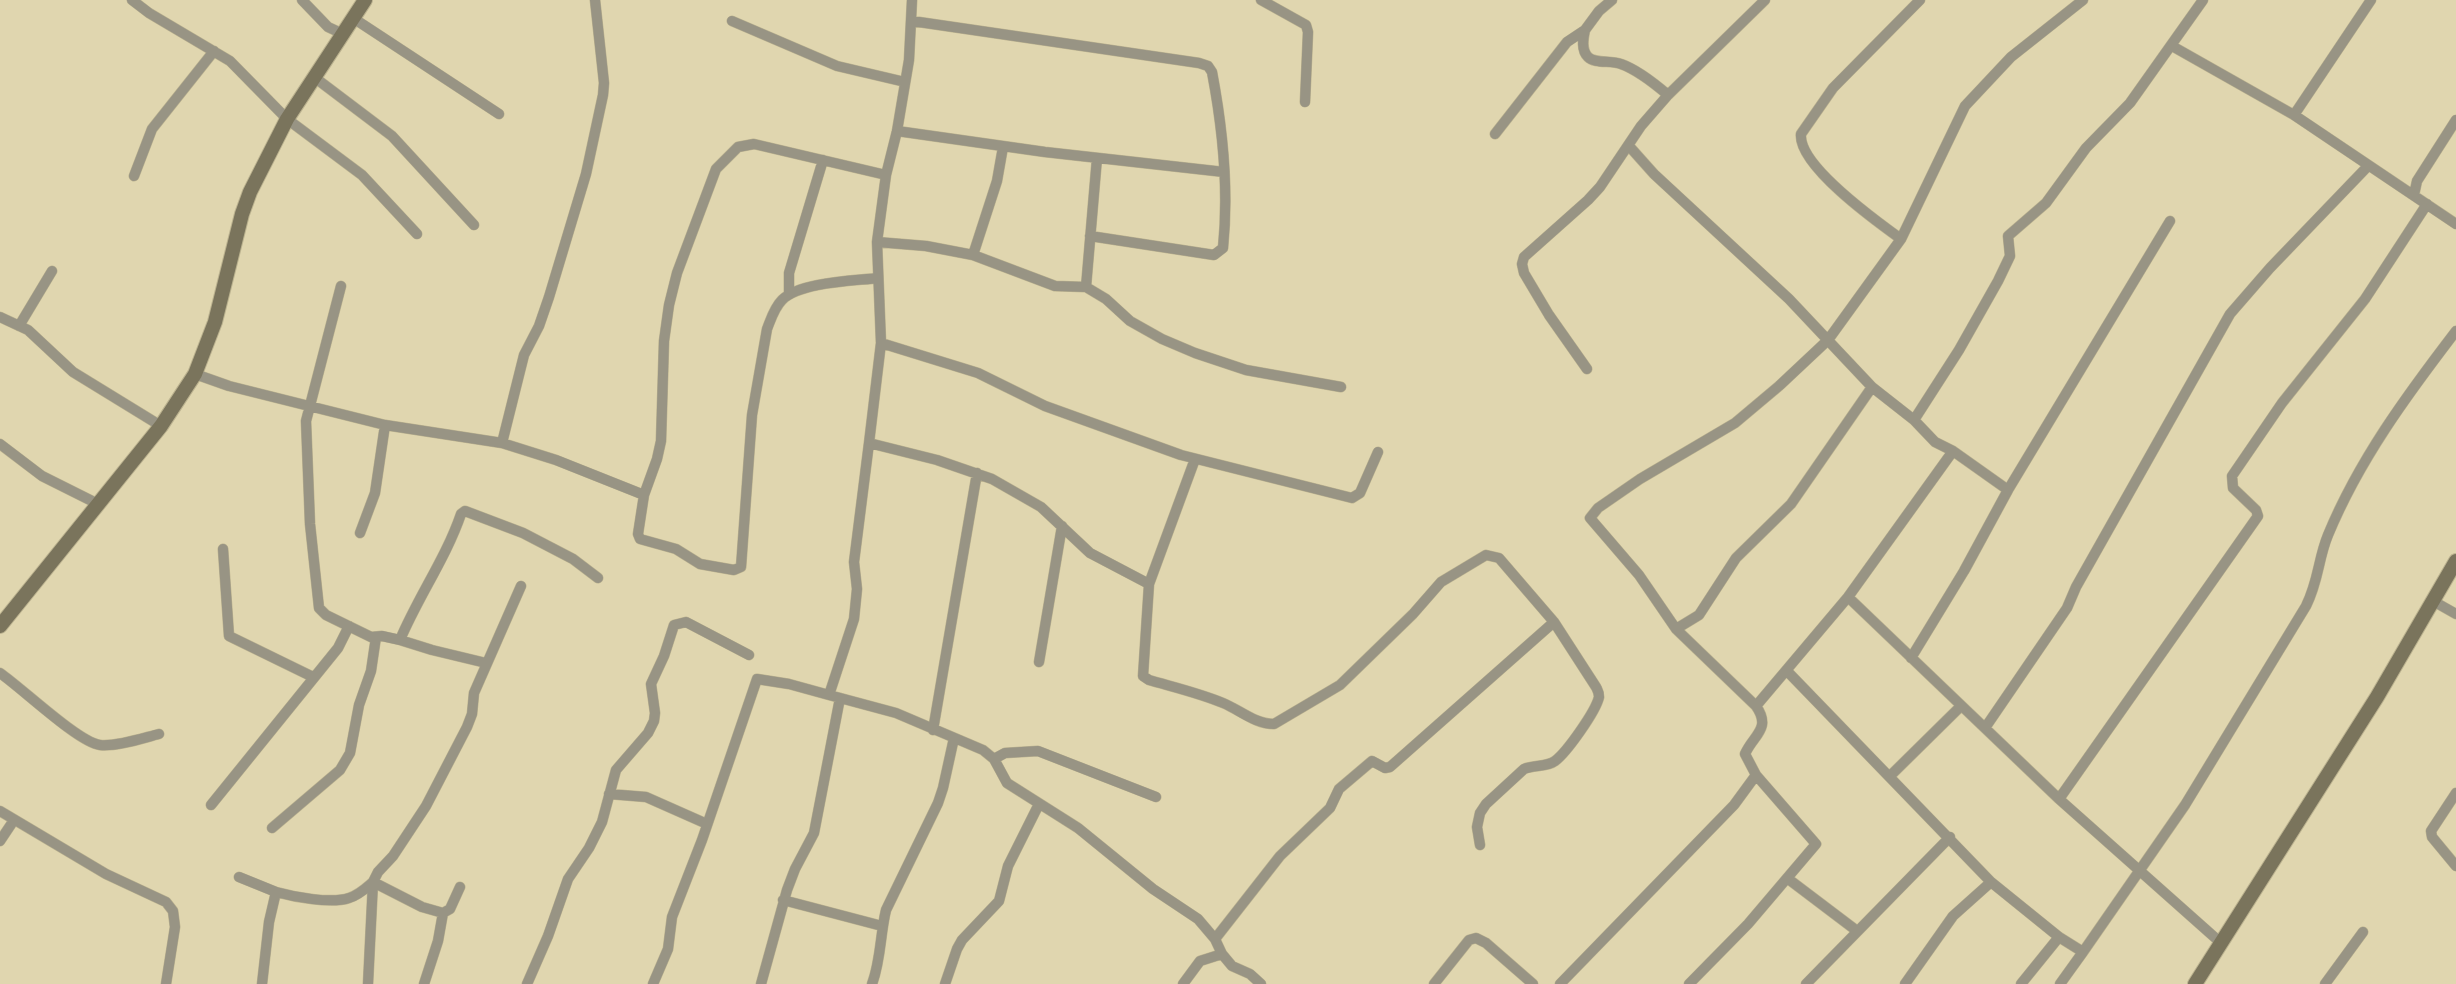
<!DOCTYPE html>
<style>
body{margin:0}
canvas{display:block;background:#e0d6af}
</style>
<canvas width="2456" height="984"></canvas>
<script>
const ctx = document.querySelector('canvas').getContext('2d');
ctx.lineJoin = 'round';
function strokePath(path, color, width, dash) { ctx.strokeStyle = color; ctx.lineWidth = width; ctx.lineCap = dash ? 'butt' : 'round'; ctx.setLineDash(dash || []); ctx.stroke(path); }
const street = new Path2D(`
 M 132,0 L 149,13 L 230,61 L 287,119 L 362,175 L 417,234
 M 302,0 L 328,27 L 343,34
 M 912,0 L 909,60 L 897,131 L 886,175 L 877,242 L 881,343 L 869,443 L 937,460 L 992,479 L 1041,507 L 1090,553 L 1149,584 L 1143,676 L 1149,680 C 1173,687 1199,693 1223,703 C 1240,710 1255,724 1274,724 L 1340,685 L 1413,614 L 1441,582 L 1486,555 L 1499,558 L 1554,622 L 1596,687 C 1598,691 1599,692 1599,697 C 1596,711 1567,752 1555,761 C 1547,767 1534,765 1524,769 L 1486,804 L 1480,813 L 1477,827 L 1480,845
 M 1261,0 L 1306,25 L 1308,32 L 1305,102
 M 353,18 L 499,114
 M 732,21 L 837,66 L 905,82
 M 912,21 L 1199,63 L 1208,66 L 1212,72 C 1223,130 1229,189 1223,248 L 1214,255 L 1090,236
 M 1585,30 C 1583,39 1581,50 1588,57 C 1595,64 1611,60 1621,64 C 1638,70 1654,83 1668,95
 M 2172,46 L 2294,115 L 2456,224
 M 314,77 L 392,136 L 474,225
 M 2294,115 L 2371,0
 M 897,131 L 1045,152 L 1224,172
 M 1495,134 L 1567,42 L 1585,30 L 1599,11 L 1612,0
 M 1629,146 L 1654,174 L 1789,299 L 1872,387 L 1914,420 L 1935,442 L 1953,451 L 2008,490
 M 134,176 L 152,129 L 214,51
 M 2414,195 L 2417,181 L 2456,120
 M 1901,239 C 1876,221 1798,165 1801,134 L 1833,88 L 1920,0
 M 877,242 L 926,246 L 973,255 L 1055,286 L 1086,287 L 1106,299 L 1130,321 L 1162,339 L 1195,353 L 1246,370 L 1341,387
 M 973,255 L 997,181 L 1003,147
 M 878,278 C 854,281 800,282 782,300 C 774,308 771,319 767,329 L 752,415 L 741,567 L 734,570 L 700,564 L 676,549 L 640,539 L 638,534 L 644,495 L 657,459 L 661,441 L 664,341 L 669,305 L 677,273 L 716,169 L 738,147 L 754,144 L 886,175
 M 341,286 L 306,421 L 310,524 L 319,608 L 326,615 L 371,637 L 382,636 L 400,640 C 418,597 446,558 461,514 L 465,511 L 523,533 L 573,559 L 598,578
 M 1086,287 L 1097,158
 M 789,294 L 789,273 L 823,160
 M 0,317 L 28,330 L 73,372 L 161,426
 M 19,326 L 52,271
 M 881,343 L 978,373 L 1045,406 L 1181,455 L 1352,498 L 1360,493 L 1378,452
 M 1587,369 L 1549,315 L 1524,273 L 1522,264 L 1524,257 L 1588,200 L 1600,187 L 1641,126 L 1668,95 L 1765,0
 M 195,374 L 229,386 L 385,425 L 502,443 L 556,460 L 644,495
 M 1914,420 L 1959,350 L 1998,281 L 2010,256 L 2008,236 L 2046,203 L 2086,148 L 2130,103 L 2203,0
 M 502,443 L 524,355 L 539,326 L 549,297 L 586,174 L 603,95 L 604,83 L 595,0
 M 0,444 L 42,476 L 98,504
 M 360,533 L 375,493 L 385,425
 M 223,549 L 229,636 L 313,677
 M 1149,584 L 1195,459
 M 1848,597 L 2059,799 L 2221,943
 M 2433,601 L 2456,614
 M 1676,629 L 1699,615 L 1736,558 L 1791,504 L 1872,387
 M 400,640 L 432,650 L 486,663
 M 1911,658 L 1964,571 L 2008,490 L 2170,221
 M 1039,662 L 1062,526
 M 1787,671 L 1991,882 L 2059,937 L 2083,952 L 2185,805 L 2306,606 C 2319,580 2318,559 2328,535 C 2359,460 2407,395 2456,331
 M 0,673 C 23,689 78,742 100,745 C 116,747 143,738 159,734
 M 829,695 L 896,713 L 983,750 L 994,759 L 1007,783 L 1078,828 L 1153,889 L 1198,919 L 1215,939 L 1222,954 L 1232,966 L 1250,974 L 1261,984
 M 1756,706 L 1676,629 L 1639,575 L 1590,518 L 1598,508 L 1640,479 L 1735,423 L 1779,386 L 1828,340 L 1901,239 L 1965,106 L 2011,57 L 2083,0
 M 1985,728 L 2067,608 L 2076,587 L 2230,314 L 2270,268 L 2368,166
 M 933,730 L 977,473
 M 994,759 L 1005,753 L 1038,751 L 1156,797
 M 1890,776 L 1961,706
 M 2456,793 L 2431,831 L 2432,837 L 2456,866
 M 609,794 L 646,797 L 707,824
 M 2059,799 L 2258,516 L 2256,510 L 2233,488 L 2232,476 L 2282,403 L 2365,299 L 2427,204
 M 211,805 L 338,648 L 349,626
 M 0,811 L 106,874 L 166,902 L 173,911 L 175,927 L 166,984
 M 272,828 L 340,770 L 350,753 L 359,705 L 371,671 L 376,637
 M 0,841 L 14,820
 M 239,877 L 276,892
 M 1787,878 L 1857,931
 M 783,900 L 882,926
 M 1215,939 L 1280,856 L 1330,808 L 1339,789 L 1372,761 L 1385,768 L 1390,767 L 1554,622
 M 262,984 L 269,922 L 276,892 C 294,897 331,904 349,898 C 359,895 366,888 373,882 L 422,907 L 443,913 L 450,909 L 460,887
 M 368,984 L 373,882 L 378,872 L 393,856 L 426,806 L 467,727 L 472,714 L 474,693 L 521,586
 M 424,984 L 438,941 L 443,913
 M 527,984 L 548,936 L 568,879 L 589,848 L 602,822 L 616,770 L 648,733 L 654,721 L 655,713 L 651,684 L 664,656 L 674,625 L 686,622 L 749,655
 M 653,984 L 668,949 L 672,917 L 702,840 L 757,679 L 789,684 L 829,695 L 854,619 L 857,589 L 854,562 L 869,443
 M 761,984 L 787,890 L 795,869 L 814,833 L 840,698
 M 872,984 C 881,960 880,935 886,910 L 938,803 L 943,788 L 954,738
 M 945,984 L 957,949 L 962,940 L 999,901 L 1008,866 L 1039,804
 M 1183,984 L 1200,961 L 1222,954
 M 1434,984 L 1469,940 L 1476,938 L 1486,943 L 1533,984
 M 1560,984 L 1734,805 L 1756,775 L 1745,754 C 1753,735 1772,729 1756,706 L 1848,597 L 1953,451
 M 1689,984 L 1748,924 L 1816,844 L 1756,775
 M 1806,984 L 1950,837
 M 1905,984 L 1953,916 L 1991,882
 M 2021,984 L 2059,937
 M 2060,984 L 2083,952
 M 2325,984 L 2363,932`);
const secondary = new Path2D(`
 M 0,626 L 161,426 L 195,374 L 215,322 L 242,214 L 250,192 L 287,119 L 365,0
 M 2195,984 L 2377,697 L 2456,561`);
strokePath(street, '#bcb390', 11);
strokePath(secondary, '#bcb390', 16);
strokePath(street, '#989484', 10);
strokePath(secondary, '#7a745c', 14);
</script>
